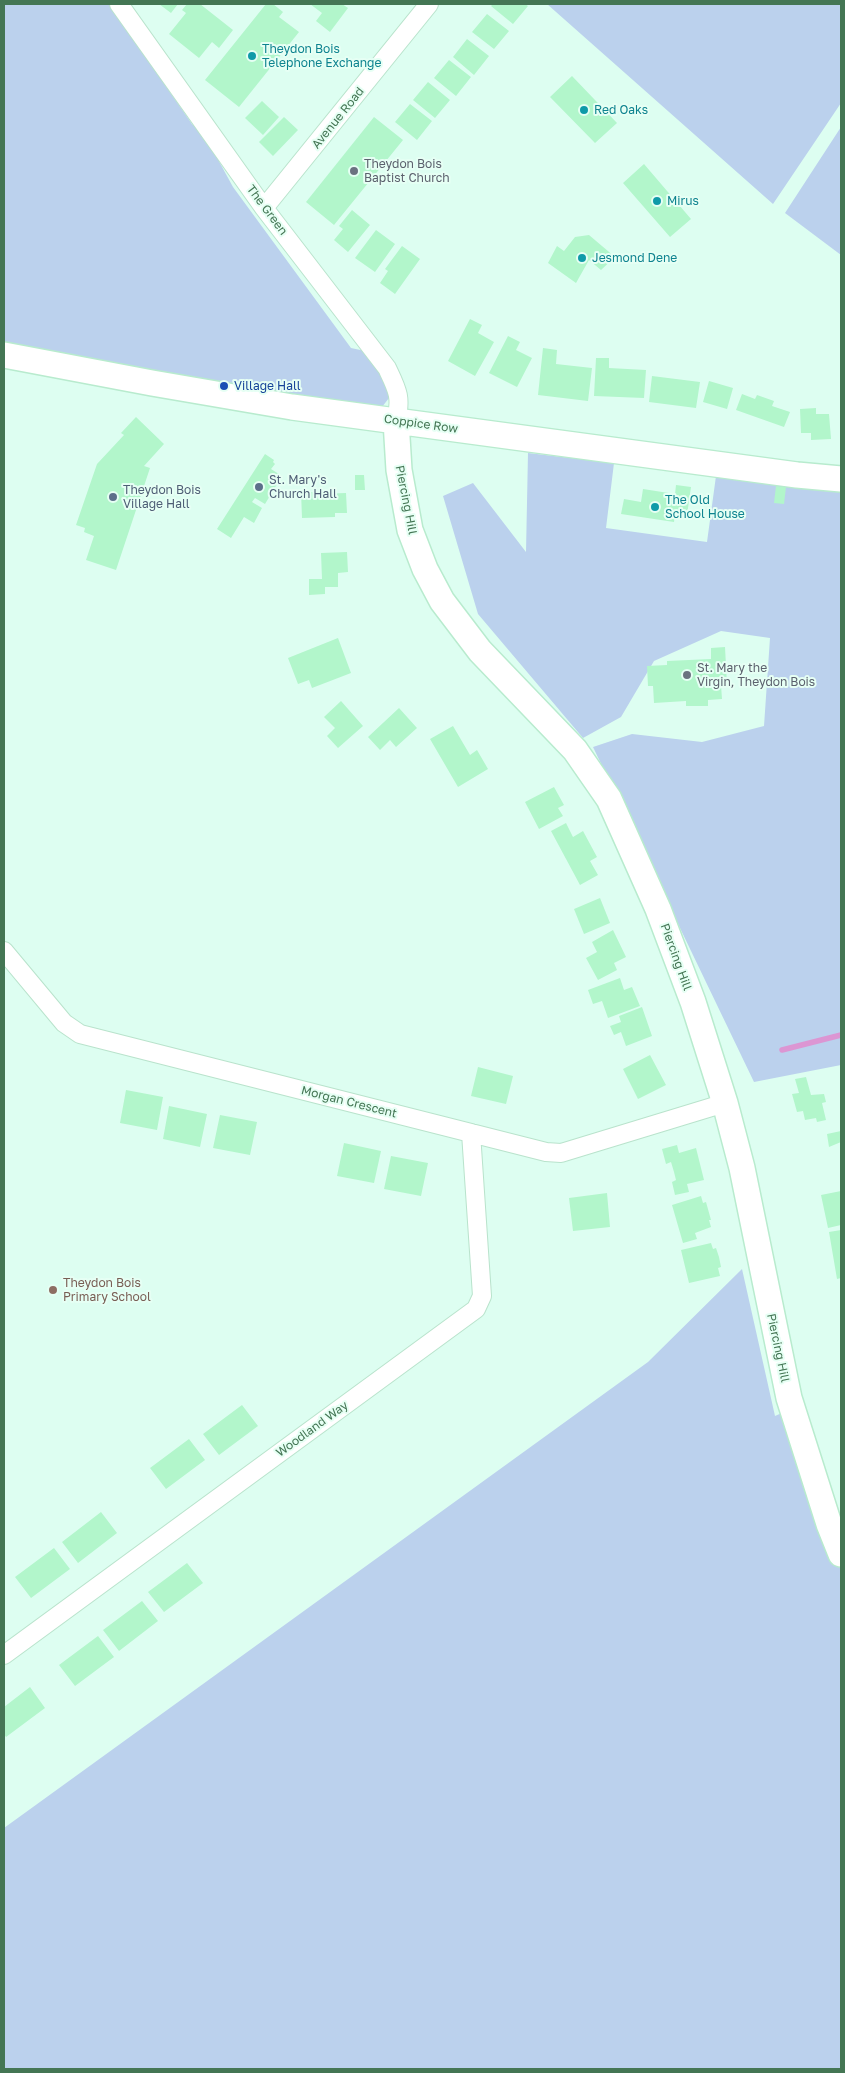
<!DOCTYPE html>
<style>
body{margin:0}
#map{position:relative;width:845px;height:2073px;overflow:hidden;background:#ddfef1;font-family:"Golos Text",sans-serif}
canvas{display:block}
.frame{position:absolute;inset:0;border:5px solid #447654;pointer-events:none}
</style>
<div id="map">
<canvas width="845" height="2073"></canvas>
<div class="frame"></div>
</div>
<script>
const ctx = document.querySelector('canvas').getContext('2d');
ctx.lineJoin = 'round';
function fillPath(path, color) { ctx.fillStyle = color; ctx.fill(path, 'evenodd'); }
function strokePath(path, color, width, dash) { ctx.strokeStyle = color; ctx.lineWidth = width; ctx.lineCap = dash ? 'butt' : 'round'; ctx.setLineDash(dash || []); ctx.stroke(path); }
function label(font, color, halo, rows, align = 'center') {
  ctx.font = font + ' "Golos Text",sans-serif'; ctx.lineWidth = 4; ctx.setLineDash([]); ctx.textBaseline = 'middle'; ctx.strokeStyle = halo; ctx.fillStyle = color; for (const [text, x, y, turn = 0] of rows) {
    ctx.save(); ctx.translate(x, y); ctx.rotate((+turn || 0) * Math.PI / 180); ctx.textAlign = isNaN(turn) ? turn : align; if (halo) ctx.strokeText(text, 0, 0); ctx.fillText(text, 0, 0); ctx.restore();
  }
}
fillPath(new Path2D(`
 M 4,4 L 109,4 L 192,124 L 203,132 L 233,187 L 351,348 L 365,351 L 384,378 L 389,398 L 382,407 L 201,381 L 4,344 Z
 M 547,4 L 841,4 L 841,103 L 773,204 Z
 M 841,127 L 841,255 L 785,213 Z
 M 528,453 L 614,463 L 606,528 L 707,542 L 716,476 L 841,487 L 841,1065 L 754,1082 L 593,747 L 632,734 L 702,742 L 764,726 L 770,638 L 721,631 L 654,661 L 621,717 L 583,738 L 478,614 L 443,496 L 473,483 L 526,552 Z
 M 742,1269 L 775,1416 L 784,1412 L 841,1534 L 841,2069 L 4,2069 L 4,1828 L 648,1362 Z`), '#bbd1ed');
strokePath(new Path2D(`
 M 782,1050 L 841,1035`), '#dc96d3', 5.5);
fillPath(new Path2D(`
 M 159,4 L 178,4 L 171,13 Z
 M 187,4 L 200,4 L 233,30 L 219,48 L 212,42 L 199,58 L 169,34 L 186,13 L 182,10 Z
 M 266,4 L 273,4 L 283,12 L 279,17 L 299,32 L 239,107 L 205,80 Z
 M 310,4 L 342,4 L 348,8 L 330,32 L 316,21 L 322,13 Z
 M 493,4 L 525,4 L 528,6 L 513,24 L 491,6 Z
 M 487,14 L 509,31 L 494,49 L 472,32 Z
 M 467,39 L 489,56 L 474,75 L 453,57 Z
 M 449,60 L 471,77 L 456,96 L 434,78 Z
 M 572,76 L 617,123 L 595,143 L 550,97 Z
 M 428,82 L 450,100 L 435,118 L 413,100 Z
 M 262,101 L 279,117 L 263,135 L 245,118 Z
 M 410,104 L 432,121 L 417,140 L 395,122 Z
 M 284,117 L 298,130 L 273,156 L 259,142 Z
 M 374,117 L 403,140 L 334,225 L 306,202 Z
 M 644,164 L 691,219 L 670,237 L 623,183 Z
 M 352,210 L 370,225 L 348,252 L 334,240 L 343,229 L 339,226 Z
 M 376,230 L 395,244 L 375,272 L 355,258 Z
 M 589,235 L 615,257 L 601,270 L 589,260 L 576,283 L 548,263 L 557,246 L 564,251 L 575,237 Z
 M 402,246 L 420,259 L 395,294 L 380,283 L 388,271 L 385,269 Z
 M 470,319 L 482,325 L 478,333 L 494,342 L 475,376 L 448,361 Z
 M 508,336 L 520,342 L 516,350 L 532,358 L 517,387 L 489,373 Z
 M 543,348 L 557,350 L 556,364 L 592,368 L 588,401 L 538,395 Z
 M 596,358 L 609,358 L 609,368 L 646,370 L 644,398 L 594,396 Z
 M 652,376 L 700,382 L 696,408 L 649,402 Z
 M 709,381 L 733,388 L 727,409 L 703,402 Z
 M 742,394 L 755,399 L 757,395 L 774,401 L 772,406 L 790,412 L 784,427 L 736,410 Z
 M 816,408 L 816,414 L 829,414 L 831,439 L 811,440 L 811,433 L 801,433 L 800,409 Z
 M 136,417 L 164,444 L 144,466 L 150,468 L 116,570 L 86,560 L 94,536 L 84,532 L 85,528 L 76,525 L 97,464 L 124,435 L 121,433 Z
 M 265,454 L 274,460 L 273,462 L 275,464 L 271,469 L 282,476 L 265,504 L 255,498 L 252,502 L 262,508 L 254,523 L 244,517 L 231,538 L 217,529 Z
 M 355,475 L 364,475 L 365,490 L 355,490 Z
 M 676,485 L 691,487 L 687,515 L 675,513 L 674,522 L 621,514 L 624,499 L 641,502 L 643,489 L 675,494 Z
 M 776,486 L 786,487 L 784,504 L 774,503 Z
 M 301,492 L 317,492 L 317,494 L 346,493 L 347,513 L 335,513 L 335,517 L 302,518 Z
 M 347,552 L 348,572 L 338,573 L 338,587 L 325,587 L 325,594 L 309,595 L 309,579 L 322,579 L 321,553 Z
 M 338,638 L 351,673 L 312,688 L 309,680 L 298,684 L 288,658 Z
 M 725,647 L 727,685 L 721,685 L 722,699 L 708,700 L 708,706 L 686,706 L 686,701 L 654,703 L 653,686 L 648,686 L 647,666 L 667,665 L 667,661 L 711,659 L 711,648 Z
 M 341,701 L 363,726 L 338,748 L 327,736 L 335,728 L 324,717 Z
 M 399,708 L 417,728 L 396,747 L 390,740 L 380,750 L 368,737 Z
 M 453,726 L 470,755 L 477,750 L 488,769 L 458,787 L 430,739 Z
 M 554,787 L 564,805 L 558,808 L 563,816 L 539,829 L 525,802 Z
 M 566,823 L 573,837 L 583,831 L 597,857 L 590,861 L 598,875 L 580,885 L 551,831 Z
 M 600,898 L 610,923 L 584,934 L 574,909 Z
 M 613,930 L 626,957 L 614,963 L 617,970 L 598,980 L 586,958 L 597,952 L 592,942 Z
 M 620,978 L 624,990 L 632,987 L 640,1006 L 608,1018 L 602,1001 L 593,1004 L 588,990 Z
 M 642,1007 L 652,1036 L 626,1046 L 621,1032 L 614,1035 L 610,1026 L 621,1022 L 619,1016 Z
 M 650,1055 L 666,1085 L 638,1099 L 623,1069 Z
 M 478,1067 L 513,1076 L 506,1104 L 471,1096 Z
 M 806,1077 L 811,1095 L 824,1094 L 826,1102 L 822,1103 L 826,1120 L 817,1122 L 816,1118 L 805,1120 L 803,1111 L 797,1112 L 792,1094 L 799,1093 L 795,1079 Z
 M 126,1090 L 163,1097 L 157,1130 L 120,1123 Z
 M 169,1106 L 207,1114 L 200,1147 L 163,1139 Z
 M 220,1115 L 257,1122 L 250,1155 L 213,1148 Z
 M 841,1131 L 841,1142 L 829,1147 L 827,1134 Z
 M 344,1143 L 381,1151 L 374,1183 L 337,1176 Z
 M 677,1145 L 679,1153 L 696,1148 L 704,1180 L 687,1184 L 689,1192 L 675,1195 L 672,1182 L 676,1180 L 674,1172 L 671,1162 L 666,1164 L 662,1149 Z
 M 391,1156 L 428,1163 L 421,1196 L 384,1189 Z
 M 841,1191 L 841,1225 L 828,1228 L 821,1195 Z
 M 607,1193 L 610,1227 L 573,1231 L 569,1198 Z
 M 701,1196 L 703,1203 L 706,1202 L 711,1220 L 709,1220 L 711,1227 L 695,1233 L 697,1239 L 683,1243 L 672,1205 Z
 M 841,1230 L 841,1278 L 837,1279 L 829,1232 Z
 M 711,1243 L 713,1249 L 716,1248 L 719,1257 L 721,1267 L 718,1268 L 720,1276 L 689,1283 L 681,1250 Z
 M 242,1405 L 258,1426 L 219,1455 L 203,1434 Z
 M 189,1439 L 205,1460 L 166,1489 L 150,1468 Z
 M 101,1512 L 117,1533 L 78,1563 L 62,1542 Z
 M 54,1548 L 70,1569 L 31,1598 L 15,1577 Z
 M 187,1563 L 203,1583 L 164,1612 L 148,1592 Z
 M 142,1601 L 158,1621 L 119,1651 L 103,1630 Z
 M 98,1636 L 114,1657 L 75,1686 L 59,1665 Z
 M 30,1687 L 45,1708 L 6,1737 L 4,1734 L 4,1707 Z`), '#b2f6cb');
const street = new Path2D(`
 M 119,4 L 264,208 L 387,368 C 397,389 402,397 396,421
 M 264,208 L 429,4
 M 4,951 L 64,1023 L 80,1034 L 546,1152 L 561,1153 L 725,1103
 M 4,1655 L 476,1309 L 482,1296 L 471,1133`);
const secondary = new Path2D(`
 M 4,355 L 152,383 L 292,407 L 797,475 L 841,479
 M 396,421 L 399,470 L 410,530 L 425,569 L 442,601 L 480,651 L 575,750 L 609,799 L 658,909 L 693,1002 L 725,1103 L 742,1168 L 789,1398 L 829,1524 L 841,1554`);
strokePath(street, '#b9e3cc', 20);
strokePath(secondary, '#b8ebce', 28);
strokePath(street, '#fff', 18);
strokePath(secondary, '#fff', 25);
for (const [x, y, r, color] of [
 [252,56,5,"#0f9aa8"],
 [584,110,5,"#0f9aa8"],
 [354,171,5,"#6b7280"],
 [657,201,5,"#0f9aa8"],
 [582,258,5,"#0f9aa8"],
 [224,386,5,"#1a4fb4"],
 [259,487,5,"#5c6f8a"],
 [113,497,5,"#5c6f8a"],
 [655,507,5,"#0f9aa8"],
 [687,675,5,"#6b7280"],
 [53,1290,5,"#8d6e63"]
]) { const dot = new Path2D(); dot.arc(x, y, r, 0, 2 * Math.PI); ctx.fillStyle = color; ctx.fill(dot); strokePath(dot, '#e6fff4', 2); }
label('12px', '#0d838f', '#e6fff4', [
 ["Theydon Bois",262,49],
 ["Telephone Exchange",262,63],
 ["Red Oaks",594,110],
 ["Mirus",667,201],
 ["Jesmond Dene",592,258],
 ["The Old",665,500],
 ["School House",665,514]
], 'left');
label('12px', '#447654', '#e6fff4', [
 ["Avenue Road",338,118,-51],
 ["The Green",267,210,53],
 ["Coppice Row",421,424,8],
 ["Piercing Hill",406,500,79],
 ["Piercing Hill",676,957,70],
 ["Morgan Crescent",349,1102,14],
 ["Piercing Hill",778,1348,78],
 ["Woodland Way",312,1429,-36]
]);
label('12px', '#5b616d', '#e6fff4', [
 ["Theydon Bois",364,164],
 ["Baptist Church",364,178],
 ["St. Mary the",697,668],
 ["Virgin, Theydon Bois",697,682]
], 'left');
label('12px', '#164399', '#e6fff4', [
 ["Village Hall",234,386]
], 'left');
label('12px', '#4e5e75', '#e6fff4', [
 ["St. Mary's",269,480],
 ["Church Hall",269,494],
 ["Theydon Bois",123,490],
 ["Village Hall",123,504]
], 'left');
label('12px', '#785e54', '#e6fff4', [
 ["Theydon Bois",63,1283],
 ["Primary School",63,1297]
], 'left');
</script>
